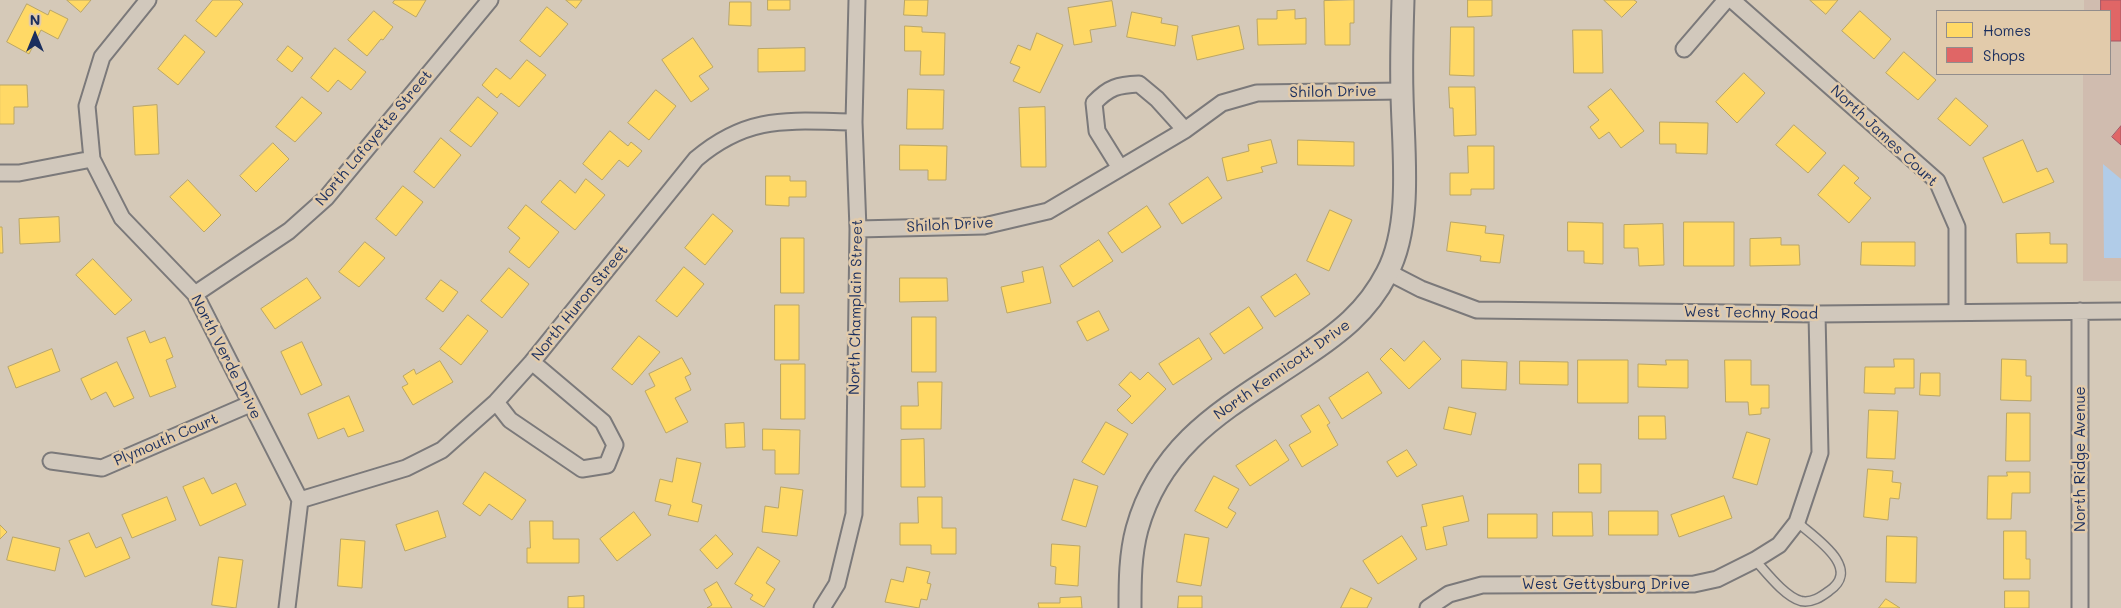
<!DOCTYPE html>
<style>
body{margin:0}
#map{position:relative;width:2121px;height:608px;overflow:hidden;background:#d5c9b8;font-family:Mali,sans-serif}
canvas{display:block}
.legend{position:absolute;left:1936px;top:10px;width:175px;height:65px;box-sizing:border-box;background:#e2cbab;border:1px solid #928d8c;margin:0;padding:6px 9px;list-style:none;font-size:15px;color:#1b2f5e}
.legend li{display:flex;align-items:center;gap:10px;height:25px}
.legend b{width:25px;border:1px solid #928d8c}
.north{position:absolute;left:10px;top:10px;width:50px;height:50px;-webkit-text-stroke:4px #e2cbab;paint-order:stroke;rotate:0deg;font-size:14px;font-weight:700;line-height:20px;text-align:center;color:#1b2f5e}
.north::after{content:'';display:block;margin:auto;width:18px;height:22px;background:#1b2f5e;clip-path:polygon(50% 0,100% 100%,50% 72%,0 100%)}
</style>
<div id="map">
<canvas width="2121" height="608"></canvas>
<ul class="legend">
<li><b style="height:14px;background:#ffd966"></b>Homes</li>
<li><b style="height:14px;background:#e06666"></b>Shops</li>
</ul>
<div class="north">N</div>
</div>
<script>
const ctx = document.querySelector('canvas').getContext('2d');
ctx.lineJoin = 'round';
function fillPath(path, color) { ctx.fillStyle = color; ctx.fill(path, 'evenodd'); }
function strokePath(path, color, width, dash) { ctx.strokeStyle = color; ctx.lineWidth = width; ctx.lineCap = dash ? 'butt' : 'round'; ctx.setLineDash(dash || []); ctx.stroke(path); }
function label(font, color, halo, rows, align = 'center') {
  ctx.font = font + ' Mali,sans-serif'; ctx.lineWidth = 5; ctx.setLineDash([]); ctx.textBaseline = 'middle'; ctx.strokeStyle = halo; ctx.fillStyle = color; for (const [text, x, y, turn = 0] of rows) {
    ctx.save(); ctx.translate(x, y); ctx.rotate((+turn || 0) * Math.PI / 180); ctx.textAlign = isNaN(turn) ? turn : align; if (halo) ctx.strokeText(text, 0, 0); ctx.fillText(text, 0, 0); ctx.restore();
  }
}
fillPath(new Path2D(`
 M 2084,0 L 2121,0 L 2121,281 L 2083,281 L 2083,74 L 2110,74 L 2110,11 L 2084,11 Z`), '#d0bcaf');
fillPath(new Path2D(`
 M 2103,164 L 2121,179 L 2121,258 L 2104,258 Z`), '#b1cce8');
const homes = new Path2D(`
 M 67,0 L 91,0 L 81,12 Z
 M 213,0 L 239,0 L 243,4 L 216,37 L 196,21 Z
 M 395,0 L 426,0 L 416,17 L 393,3 Z
 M 566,0 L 582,0 L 576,8 Z
 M 768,0 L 790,0 L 790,10 L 768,10 Z
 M 905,0 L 928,0 L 927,16 L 904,15 Z
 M 1354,0 L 1354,23 L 1350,23 L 1350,45 L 1325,45 L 1324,1 Z
 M 1468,0 L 1492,0 L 1492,16 L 1468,17 Z
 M 1604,0 L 1634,0 L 1637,2 L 1622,17 Z
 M 1810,0 L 1838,0 L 1826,14 Z
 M 1112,1 L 1116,26 L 1090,30 L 1092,42 L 1074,45 L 1068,8 Z
 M 730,2 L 751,2 L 751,26 L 729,25 Z
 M 27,4 L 48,15 L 50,10 L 68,19 L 58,39 L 41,30 L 29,54 L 7,42 Z
 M 547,7 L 568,24 L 540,57 L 520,41 Z
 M 1295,10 L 1295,19 L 1306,18 L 1306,44 L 1258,45 L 1257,19 L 1277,19 L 1277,11 Z
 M 374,11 L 393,27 L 383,40 L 381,39 L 367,56 L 348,40 Z
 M 1860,11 L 1891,39 L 1874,59 L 1842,31 Z
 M 1132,12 L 1162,18 L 1161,23 L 1178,26 L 1175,46 L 1127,37 Z
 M 905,26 L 922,27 L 922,32 L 945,33 L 944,75 L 920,75 L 921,51 L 905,51 Z
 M 1239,26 L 1244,49 L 1197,60 L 1192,36 Z
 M 1451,27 L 1474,27 L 1474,76 L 1450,75 Z
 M 1573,30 L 1602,30 L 1603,73 L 1574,73 Z
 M 1037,33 L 1063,45 L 1040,93 L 1013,81 L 1020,67 L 1010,63 L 1018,45 L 1030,50 Z
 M 185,35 L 205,52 L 178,85 L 158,69 Z
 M 693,38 L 713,67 L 699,76 L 709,89 L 691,102 L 662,60 Z
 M 288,46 L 303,58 L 292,72 L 277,60 Z
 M 335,48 L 366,72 L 351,90 L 338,80 L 328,92 L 311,78 Z
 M 805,48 L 805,71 L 758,72 L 758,49 Z
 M 1904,52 L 1936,80 L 1918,100 L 1886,73 Z
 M 527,60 L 546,75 L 519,107 L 501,93 L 497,98 L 482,85 L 496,68 L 510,79 Z
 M 1744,73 L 1765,93 L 1737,123 L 1716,102 Z
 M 0,85 L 27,85 L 28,107 L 14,107 L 14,124 L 0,124 Z
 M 1449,87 L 1475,87 L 1476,135 L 1454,136 L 1453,108 L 1450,108 Z
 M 908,89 L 944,90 L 943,129 L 907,129 Z
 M 1611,89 L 1644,131 L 1621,148 L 1609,132 L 1599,139 L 1590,127 L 1599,120 L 1588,107 Z
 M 656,90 L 676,106 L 649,140 L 628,123 Z
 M 302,97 L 322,113 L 295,142 L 276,127 Z
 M 478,97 L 498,113 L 471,147 L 450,131 Z
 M 1956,98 L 1988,126 L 1970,146 L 1938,119 Z
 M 157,105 L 159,154 L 135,155 L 133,107 Z
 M 1045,107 L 1046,167 L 1021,167 L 1019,108 Z
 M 1660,122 L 1708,123 L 1707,154 L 1676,153 L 1676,144 L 1660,144 Z
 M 1794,125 L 1826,153 L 1808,173 L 1776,145 Z
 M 610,131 L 628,146 L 631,142 L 642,151 L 628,167 L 619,160 L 602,180 L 583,164 Z
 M 441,138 L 461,155 L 434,188 L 414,172 Z
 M 1271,140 L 1277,163 L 1261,167 L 1263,172 L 1227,181 L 1222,158 L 1249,151 L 1248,145 Z
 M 1298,140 L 1354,142 L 1354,166 L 1298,165 Z
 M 2023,140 L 2037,172 L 2047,168 L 2054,182 L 2003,203 L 1983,158 Z
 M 273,143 L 289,159 L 256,192 L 240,176 Z
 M 900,145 L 947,146 L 946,180 L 928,180 L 928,170 L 900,170 Z
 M 1468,146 L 1494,146 L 1494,189 L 1471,189 L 1471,195 L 1450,195 L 1450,173 L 1468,173 Z
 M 1844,165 L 1859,178 L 1854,183 L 1871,198 L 1849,223 L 1818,195 Z
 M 766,176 L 790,176 L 790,181 L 806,181 L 806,197 L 789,197 L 789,206 L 766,205 Z
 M 1208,177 L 1222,198 L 1182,224 L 1169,204 Z
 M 586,179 L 605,195 L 575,230 L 541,202 L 560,180 L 575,193 Z
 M 188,180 L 221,215 L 204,232 L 170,197 Z
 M 403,186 L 423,202 L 396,236 L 376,219 Z
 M 526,205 L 559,232 L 529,268 L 509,252 L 520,238 L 508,228 Z
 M 1147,206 L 1161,227 L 1122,253 L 1108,233 Z
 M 1330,210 L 1352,220 L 1329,271 L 1307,261 Z
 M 713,214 L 733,231 L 705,265 L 685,248 Z
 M 59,217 L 60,242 L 20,244 L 19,219 Z
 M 1451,222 L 1486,226 L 1485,233 L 1504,235 L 1500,263 L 1480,261 L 1481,256 L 1447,251 Z
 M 1568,222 L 1603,223 L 1603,264 L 1584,263 L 1584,251 L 1568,251 Z
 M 1684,222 L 1734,222 L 1734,266 L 1684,266 Z
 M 1663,224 L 1664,265 L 1639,266 L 1638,248 L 1624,248 L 1624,225 Z
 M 0,227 L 2,227 L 3,253 L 0,253 Z
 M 2050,233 L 2050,244 L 2067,244 L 2067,263 L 2017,263 L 2016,234 Z
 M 781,238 L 804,238 L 804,293 L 781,293 Z
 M 1781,238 L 1781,245 L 1799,245 L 1800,265 L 1750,266 L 1750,239 Z
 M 1099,240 L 1113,261 L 1073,287 L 1060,266 Z
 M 365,242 L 385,258 L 359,287 L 339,272 Z
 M 1862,242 L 1915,242 L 1915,266 L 1861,265 Z
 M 93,259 L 132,300 L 115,315 L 76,275 Z
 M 684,267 L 704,284 L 677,317 L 656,301 Z
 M 1043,267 L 1051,303 L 1007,313 L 1001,287 L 1024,282 L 1022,272 Z
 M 509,268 L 529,284 L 502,318 L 481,301 Z
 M 1296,274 L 1310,294 L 1275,317 L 1261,297 Z
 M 307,278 L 321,298 L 275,329 L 261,309 Z
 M 900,278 L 947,278 L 948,301 L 900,302 Z
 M 441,280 L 458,292 L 443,312 L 426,299 Z
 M 775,305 L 799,305 L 799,360 L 775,360 Z
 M 1249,307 L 1263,328 L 1224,354 L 1210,334 Z
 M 1099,311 L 1109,330 L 1087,341 L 1077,322 Z
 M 468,315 L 488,331 L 461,365 L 440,349 Z
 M 912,317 L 936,317 L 936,372 L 912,372 Z
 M 145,331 L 150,343 L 165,337 L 173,357 L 166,360 L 176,387 L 150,397 L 127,338 Z
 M 639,336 L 660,352 L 632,385 L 612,369 Z
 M 1199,338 L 1212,359 L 1173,385 L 1159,364 Z
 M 1424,341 L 1441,359 L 1409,389 L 1380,359 L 1391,348 L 1404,361 Z
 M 302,342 L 322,385 L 301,395 L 281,352 Z
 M 52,349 L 60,371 L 16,388 L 8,367 Z
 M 682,358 L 691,374 L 685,377 L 691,390 L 675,398 L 688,422 L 666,433 L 645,391 L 655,386 L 649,374 Z
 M 1894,359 L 1914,359 L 1914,388 L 1895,388 L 1895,394 L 1864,393 L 1865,367 L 1894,367 Z
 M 2002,359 L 2026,360 L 2026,376 L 2031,376 L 2031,401 L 2001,400 Z
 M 1462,360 L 1507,362 L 1506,390 L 1462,388 Z
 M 1578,360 L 1628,360 L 1628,403 L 1578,403 Z
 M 1666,360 L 1688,360 L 1688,388 L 1638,387 L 1638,364 L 1666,365 Z
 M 1725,360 L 1751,360 L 1751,385 L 1769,385 L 1769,408 L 1761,408 L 1761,414 L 1749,415 L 1748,402 L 1726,402 Z
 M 440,361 L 453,382 L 413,405 L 402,387 L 408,384 L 403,376 L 414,369 L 416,374 Z
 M 1520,361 L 1568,362 L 1568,385 L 1520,384 Z
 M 117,362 L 134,398 L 114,407 L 106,392 L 91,400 L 81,379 Z
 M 781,364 L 805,364 L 805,419 L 781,419 Z
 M 1131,372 L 1140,380 L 1148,372 L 1166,389 L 1132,424 L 1117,410 L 1131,396 L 1119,385 Z
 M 1368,372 L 1382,393 L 1342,419 L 1329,398 Z
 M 1921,373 L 1940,373 L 1940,396 L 1920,395 Z
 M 918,382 L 942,382 L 941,429 L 901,429 L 901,406 L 918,406 Z
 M 349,396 L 364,431 L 348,437 L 344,428 L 318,439 L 308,414 Z
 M 1319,405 L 1330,423 L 1327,425 L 1338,445 L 1302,467 L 1289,445 L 1311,432 L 1301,416 Z
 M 1449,407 L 1476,413 L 1471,435 L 1444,429 Z
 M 1869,410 L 1898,411 L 1895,459 L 1867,458 Z
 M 2007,413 L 2030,413 L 2030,461 L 2006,461 Z
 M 1639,416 L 1665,416 L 1666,439 L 1639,439 Z
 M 1106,422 L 1128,434 L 1104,475 L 1082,462 Z
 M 744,423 L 745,447 L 726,448 L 725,424 Z
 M 763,429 L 800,430 L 799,474 L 775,474 L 775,450 L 763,450 Z
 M 1747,432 L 1770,439 L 1757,485 L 1733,478 Z
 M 924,439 L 925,487 L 901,487 L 901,440 Z
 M 1276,440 L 1289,460 L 1250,486 L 1236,466 Z
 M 1407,450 L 1417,465 L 1397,477 L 1387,462 Z
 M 677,458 L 701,463 L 692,502 L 702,505 L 698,522 L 668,515 L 671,505 L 655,501 L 660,479 L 672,482 Z
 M 1579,464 L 1601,464 L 1601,493 L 1579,493 Z
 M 1868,469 L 1893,471 L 1892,482 L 1901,483 L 1899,499 L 1890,498 L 1888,520 L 1864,517 Z
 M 485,472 L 526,500 L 512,520 L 489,504 L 480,516 L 463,504 Z
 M 2007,472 L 2030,472 L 2030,493 L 2012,493 L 2011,519 L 1987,519 L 1988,476 L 2007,476 Z
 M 1214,476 L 1239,489 L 1228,508 L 1236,513 L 1227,528 L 1195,511 Z
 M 204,478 L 212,494 L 236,483 L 246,505 L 200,526 L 183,487 Z
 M 1074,479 L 1098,486 L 1086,527 L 1062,520 Z
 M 781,487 L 803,490 L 797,536 L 762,532 L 765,506 L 778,508 Z
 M 1463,496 L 1469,521 L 1443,527 L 1447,545 L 1426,550 L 1421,527 L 1427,526 L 1422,505 Z
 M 1724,496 L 1732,518 L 1679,537 L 1671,515 Z
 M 167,497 L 176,520 L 132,538 L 122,515 Z
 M 918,497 L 942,497 L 942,528 L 956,528 L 956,554 L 931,554 L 931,545 L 900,545 L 900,523 L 918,523 Z
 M 438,511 L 446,537 L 405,551 L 396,525 Z
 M 1609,511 L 1658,511 L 1658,535 L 1609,535 Z
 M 634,512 L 651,535 L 617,561 L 600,539 Z
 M 1553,512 L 1592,512 L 1593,536 L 1553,536 Z
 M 1488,514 L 1537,514 L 1537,538 L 1488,538 Z
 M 530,521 L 553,521 L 553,539 L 579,539 L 579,563 L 527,563 L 527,548 L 530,548 Z
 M 0,525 L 7,532 L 0,539 Z
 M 2004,531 L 2026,531 L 2026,559 L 2030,559 L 2030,579 L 2004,579 Z
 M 89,533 L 96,548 L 121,537 L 130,558 L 85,577 L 69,541 Z
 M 1185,534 L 1209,538 L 1201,586 L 1177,582 Z
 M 716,535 L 733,554 L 717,569 L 700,550 Z
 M 1402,536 L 1417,559 L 1378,584 L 1363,561 Z
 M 1887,536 L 1917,537 L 1916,583 L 1886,582 Z
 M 13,537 L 60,548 L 55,571 L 7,560 Z
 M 341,539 L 365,541 L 362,588 L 338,586 Z
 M 1052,544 L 1080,546 L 1078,586 L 1055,584 L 1056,567 L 1051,566 Z
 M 758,547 L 780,561 L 766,583 L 775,589 L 764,607 L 750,599 L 753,595 L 735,584 Z
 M 219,557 L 243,560 L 236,608 L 212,605 Z
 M 907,567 L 930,572 L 927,583 L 931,584 L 927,600 L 921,599 L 919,608 L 885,602 L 891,579 L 903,582 Z
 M 717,582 L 732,608 L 707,608 L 712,605 L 704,590 Z
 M 1351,588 L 1372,598 L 1367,608 L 1341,608 Z
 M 2005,591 L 2029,591 L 2029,608 L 2005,608 Z
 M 584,596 L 584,608 L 568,608 L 568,597 Z
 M 1179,596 L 1202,596 L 1202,608 L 1178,608 Z
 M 1081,597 L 1082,608 L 1039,608 L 1038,603 L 1060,603 L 1060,598 Z
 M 1886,599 L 1900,608 L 1879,608 Z`);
fillPath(homes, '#ffd966');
strokePath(homes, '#bba664', 1);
const shops = new Path2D(`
 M 2101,0 L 2121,0 L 2121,41 L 2110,41 L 2110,11 L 2101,11 Z
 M 2121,126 L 2121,145 L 2112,137 Z`);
fillPath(shops, '#e06666');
strokePath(shops, '#a55664', 1);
const lane = new Path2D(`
 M 1755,560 C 1766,572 1785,597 1801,601 C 1812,603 1821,597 1829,591 C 1863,568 1814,537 1797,522`);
const street = new Path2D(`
 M 148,0 L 102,57 L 87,106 L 92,159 L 122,218 L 195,294 L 300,500 L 287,608
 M 1732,0 L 1937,181 L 1957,227 L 1957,312
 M 1684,49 L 1726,0
 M 1120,168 L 1097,131 L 1094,103 C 1109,87 1118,85 1139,84 L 1157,99 L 1185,130
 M 0,173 L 19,173 L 92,159
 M 858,229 L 984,226 L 1048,211 L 1185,130 L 1222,103 L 1257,93 L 1402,91
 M 1388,272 L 1421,289 L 1477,310 L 1817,314 L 2121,311
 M 195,294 L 289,231 L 326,198 L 490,0
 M 2080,311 L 2080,608
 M 496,402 L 510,420 L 582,469 L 607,465 L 615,445 L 603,422 L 532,362
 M 51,461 L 102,468 L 250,404
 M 300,500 L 406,468 L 442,450 L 496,402 L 532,362 L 696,159 C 749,114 790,121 854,122
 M 822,608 L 837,584 L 854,514 L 858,229 L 854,122 L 857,0
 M 1428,608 L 1449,594 L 1482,585 L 1694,584 L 1717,579 L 1755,560 L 1779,545 L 1797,522 L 1820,453 L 1817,314`);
const secondary = new Path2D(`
 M 1130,608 C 1130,582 1130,555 1137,529 C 1162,439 1231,406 1303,357 C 1339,333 1367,312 1387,273 C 1413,224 1403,149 1402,94 C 1401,63 1402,31 1403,0`);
strokePath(lane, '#7b797a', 11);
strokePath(street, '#7b797a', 19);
strokePath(secondary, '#7b797a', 25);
strokePath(lane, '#d1c8bc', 8);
strokePath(street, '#d1c8bc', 15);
strokePath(secondary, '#d1c8bc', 21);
label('15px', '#1b2f5e', '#e2cbab', [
 ["Shiloh Drive",1333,92,-1],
 ["North James Court",1884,136,43],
 ["North Lafayette Street",374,138,-50],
 ["Shiloh Drive",950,225,-3],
 ["North Huron Street",580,303,-51],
 ["North Champlain Street",856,307,-89],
 ["West Techny Road",1751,313,1],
 ["North Verde Drive",226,357,63],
 ["North Kennicott Drive",1282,370,-35],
 ["Plymouth Court",166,440,-23],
 ["North Ridge Avenue",2080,459,-90],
 ["West Gettysburg Drive",1606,584]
]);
</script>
